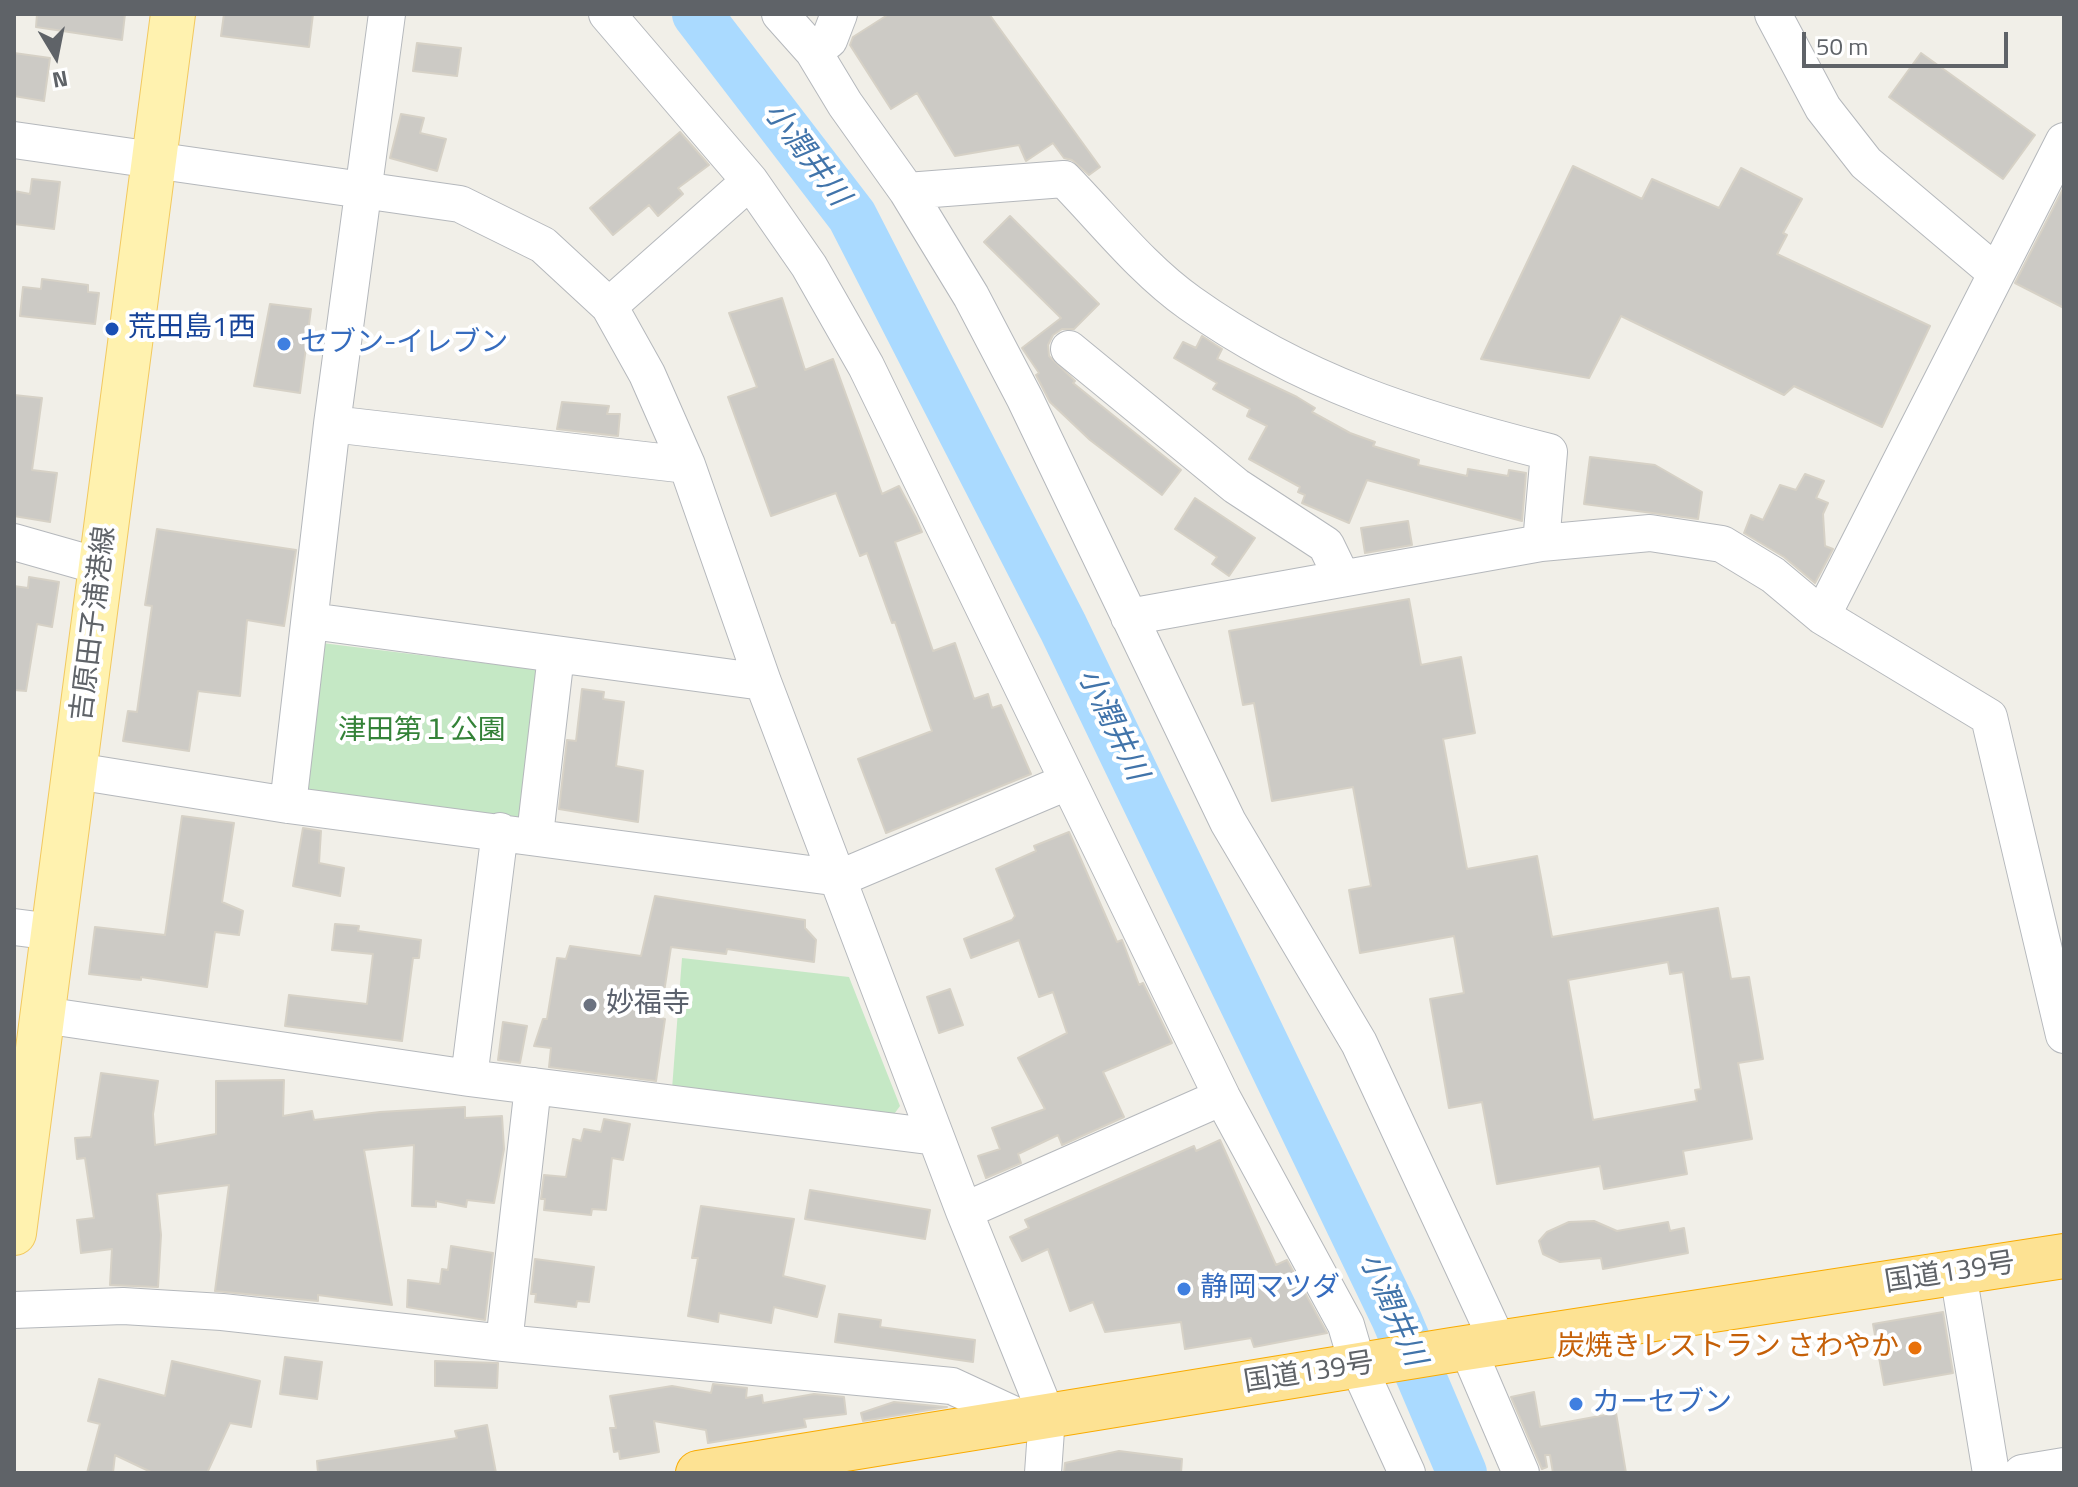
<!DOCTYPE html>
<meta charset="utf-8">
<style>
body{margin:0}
#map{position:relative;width:2078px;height:1487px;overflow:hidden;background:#f1efe8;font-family:"Titillium Web",sans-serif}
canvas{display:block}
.frame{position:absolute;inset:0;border:16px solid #5f6368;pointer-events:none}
.north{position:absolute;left:16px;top:16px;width:80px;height:80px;-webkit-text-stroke:6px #fff;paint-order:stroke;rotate:170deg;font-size:22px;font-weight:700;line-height:32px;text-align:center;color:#5f6368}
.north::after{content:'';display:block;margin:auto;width:28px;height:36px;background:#5f6368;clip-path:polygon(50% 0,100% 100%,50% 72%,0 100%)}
.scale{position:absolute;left:1802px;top:32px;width:206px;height:36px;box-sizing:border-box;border:4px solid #5f6368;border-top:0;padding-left:10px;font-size:24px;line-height:28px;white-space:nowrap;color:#5f6368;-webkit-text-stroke:6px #fff;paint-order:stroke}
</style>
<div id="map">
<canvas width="2078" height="1487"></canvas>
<div class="frame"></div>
<div class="north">N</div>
<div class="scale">50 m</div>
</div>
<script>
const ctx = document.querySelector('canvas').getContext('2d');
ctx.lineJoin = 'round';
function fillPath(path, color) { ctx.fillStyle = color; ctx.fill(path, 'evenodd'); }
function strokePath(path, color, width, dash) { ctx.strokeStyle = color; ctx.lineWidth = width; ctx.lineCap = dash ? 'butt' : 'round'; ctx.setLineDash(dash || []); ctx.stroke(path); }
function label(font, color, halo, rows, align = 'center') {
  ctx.font = font + ' "Titillium Web","Noto Sans JP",sans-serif'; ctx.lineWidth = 8; ctx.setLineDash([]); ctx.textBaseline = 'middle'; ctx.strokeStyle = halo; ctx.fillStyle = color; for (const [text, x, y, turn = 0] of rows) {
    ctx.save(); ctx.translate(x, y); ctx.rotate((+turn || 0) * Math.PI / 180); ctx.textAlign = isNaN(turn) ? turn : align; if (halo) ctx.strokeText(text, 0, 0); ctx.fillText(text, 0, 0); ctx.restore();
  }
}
fillPath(new Path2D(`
 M 322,643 L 541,670 L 523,820 L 303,794 Z
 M 682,958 L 849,977 L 900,1106 L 889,1121 L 672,1089 Z`), '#c5e8c5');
strokePath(new Path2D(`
 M 697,14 L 852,216 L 1063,627 L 1396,1318 L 1462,1473`), '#aadaff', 50);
const building = new Path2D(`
 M 37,14 L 125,14 L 122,40 L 36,27 Z
 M 224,14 L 313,14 L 309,47 L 221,36 Z
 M 889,14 L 989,14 L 1100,167 L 1089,175 L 1072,160 L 1064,158 L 1053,143 L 1026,161 L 1019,145 L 955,156 L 917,93 L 891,109 L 850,45 L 853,37 Z
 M 417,43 L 461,48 L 457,76 L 413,71 Z
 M 14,53 L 50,58 L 44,101 L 14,96 Z
 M 1921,53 L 2035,135 L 2003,179 L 1889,97 Z
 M 401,114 L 424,118 L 420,133 L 446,139 L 437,171 L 390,158 Z
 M 680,132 L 709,165 L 678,188 L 683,194 L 658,216 L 649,205 L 613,235 L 590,208 Z
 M 1573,166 L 1642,199 L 1652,179 L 1719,208 L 1741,168 L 1802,199 L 1783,233 L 1787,235 L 1777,254 L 1930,326 L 1882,427 L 1794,386 L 1784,395 L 1621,316 L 1589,378 L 1481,359 Z
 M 32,179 L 60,182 L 54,229 L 14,224 L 14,191 L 30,194 Z
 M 2064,187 L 2064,308 L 2015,283 Z
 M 1010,216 L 1099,304 L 1074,329 L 1062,329 L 1053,335 L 1048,345 L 1049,356 L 1075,381 L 1073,383 L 1181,470 L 1162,495 L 1090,440 L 1050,402 L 1036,375 L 1039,373 L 1022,348 L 1061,318 L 984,242 Z
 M 42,279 L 88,285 L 88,292 L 99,293 L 95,324 L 20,316 L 23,287 L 41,289 Z
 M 782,298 L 805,370 L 833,359 L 882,494 L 899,486 L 916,518 L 922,532 L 895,542 L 933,651 L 955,643 L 974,699 L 988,694 L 992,708 L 1001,705 L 1031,774 L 886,833 L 858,759 L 932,731 L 895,622 L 892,623 L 867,553 L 860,556 L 836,493 L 771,516 L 728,397 L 757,387 L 729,313 Z
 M 270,304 L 311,309 L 300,393 L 254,386 Z
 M 1202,336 L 1222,349 L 1217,359 L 1297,397 L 1315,408 L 1312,412 L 1350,433 L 1375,442 L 1373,446 L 1419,460 L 1418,465 L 1467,476 L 1468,469 L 1508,476 L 1509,470 L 1526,473 L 1522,521 L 1367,480 L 1349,523 L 1302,503 L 1305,495 L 1298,492 L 1300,487 L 1249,459 L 1267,426 L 1247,416 L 1250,409 L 1213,389 L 1217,383 L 1174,358 L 1183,342 L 1196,348 Z
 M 14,395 L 42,398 L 32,470 L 57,473 L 50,522 L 14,516 Z
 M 562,402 L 609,406 L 607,414 L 620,414 L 618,436 L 557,429 Z
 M 1590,457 L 1655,465 L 1702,492 L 1698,519 L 1584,504 Z
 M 1805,474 L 1824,481 L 1816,498 L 1828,503 L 1823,514 L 1825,546 L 1833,549 L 1815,583 L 1784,557 L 1744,533 L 1751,515 L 1763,520 L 1780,485 L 1796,490 Z
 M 1195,498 L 1255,538 L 1229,576 L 1212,564 L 1217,557 L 1175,529 Z
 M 1408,521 L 1412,545 L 1365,553 L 1361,528 Z
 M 157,529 L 296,550 L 284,626 L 247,620 L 240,696 L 198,691 L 189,751 L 123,741 L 128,711 L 137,712 L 152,606 L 145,605 Z
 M 29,577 L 59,582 L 52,627 L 37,624 L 26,691 L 14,690 L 14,586 L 28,588 Z
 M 1409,599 L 1421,665 L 1461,657 L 1475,733 L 1443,739 L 1467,869 L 1537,856 L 1552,937 L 1718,908 L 1731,979 L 1749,977 L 1763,1059 L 1738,1063 L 1752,1139 L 1683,1151 L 1687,1174 L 1604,1189 L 1600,1166 L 1497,1184 L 1482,1102 L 1449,1108 L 1430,999 L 1464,993 L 1454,936 L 1360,953 L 1349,890 L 1371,886 L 1353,787 L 1272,801 L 1254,703 L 1243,705 L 1229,631 ZM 1668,962 L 1670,974 L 1683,972 L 1701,1089 L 1695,1090 L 1697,1101 L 1593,1120 L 1568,980 Z
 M 582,689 L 604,692 L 603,699 L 624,702 L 616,766 L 643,771 L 638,822 L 559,809 L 567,740 L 576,741 Z
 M 182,816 L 234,823 L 222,902 L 243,911 L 239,935 L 215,932 L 207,987 L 141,977 L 141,980 L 89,974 L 95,927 L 165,935 Z
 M 303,828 L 321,831 L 319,863 L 344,868 L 340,896 L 293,886 Z
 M 1069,832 L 1117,942 L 1122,940 L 1139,985 L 1143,983 L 1172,1043 L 1103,1072 L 1124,1117 L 1062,1145 L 1058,1135 L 1018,1154 L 1021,1163 L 986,1178 L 978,1156 L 1000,1149 L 992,1128 L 1045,1109 L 1018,1058 L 1067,1033 L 1053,992 L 1039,997 L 1019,940 L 971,958 L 964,939 L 1012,920 L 1015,916 L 996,869 L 1036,851 L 1034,846 Z
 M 655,896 L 805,920 L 805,928 L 816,940 L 814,962 L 727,949 L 726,954 L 671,947 L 660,1018 L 665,1019 L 656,1081 L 549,1067 L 551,1048 L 534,1046 L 543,1019 L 547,1019 L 557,958 L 566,959 L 570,946 L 641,956 Z
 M 335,924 L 359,926 L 358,931 L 421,940 L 419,958 L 413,958 L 402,1041 L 285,1026 L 289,995 L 367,1004 L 373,954 L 332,950 Z
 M 950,989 L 963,1025 L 939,1033 L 927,997 Z
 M 503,1022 L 527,1026 L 520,1063 L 498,1060 Z
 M 101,1073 L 158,1081 L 153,1114 L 155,1145 L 216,1134 L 216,1081 L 284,1080 L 283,1116 L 312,1111 L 314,1120 L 380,1112 L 465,1107 L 465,1118 L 502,1116 L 504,1149 L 494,1203 L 467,1200 L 466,1207 L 436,1201 L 436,1207 L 412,1206 L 414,1145 L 364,1150 L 392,1305 L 318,1295 L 318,1301 L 215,1291 L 229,1185 L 157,1194 L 161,1235 L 158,1287 L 110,1285 L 112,1249 L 81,1253 L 77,1220 L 94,1218 L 85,1158 L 77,1159 L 75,1138 L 91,1137 Z
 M 604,1119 L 630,1124 L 623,1160 L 612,1158 L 606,1210 L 592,1209 L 591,1215 L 544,1210 L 545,1199 L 541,1199 L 544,1175 L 566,1177 L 573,1139 L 581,1141 L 584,1129 L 601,1132 Z
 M 1220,1140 L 1276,1265 L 1287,1260 L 1327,1333 L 1254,1347 L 1251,1338 L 1185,1349 L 1181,1322 L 1105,1332 L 1093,1302 L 1070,1311 L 1048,1249 L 1022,1261 L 1010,1237 L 1029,1228 L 1025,1220 L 1194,1146 L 1196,1151 Z
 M 810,1190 L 930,1210 L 925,1239 L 805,1219 Z
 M 701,1206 L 794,1219 L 783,1276 L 825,1286 L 817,1317 L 774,1307 L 771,1323 L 719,1313 L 718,1322 L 688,1316 L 698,1258 L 692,1258 Z
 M 1594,1221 L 1617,1231 L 1668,1222 L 1670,1231 L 1684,1228 L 1688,1253 L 1603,1269 L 1601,1258 L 1560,1262 L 1543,1254 L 1539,1241 L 1547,1232 L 1569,1222 Z
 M 451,1246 L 493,1253 L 485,1320 L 407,1307 L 408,1280 L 440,1284 L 442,1269 L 448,1270 Z
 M 535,1259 L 594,1267 L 589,1302 L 577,1301 L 576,1307 L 535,1302 L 536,1294 L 531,1294 Z
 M 1943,1312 L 1953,1373 L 1884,1385 L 1873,1324 Z
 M 839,1314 L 881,1320 L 880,1327 L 975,1340 L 973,1362 L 835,1342 Z
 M 285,1357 L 322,1362 L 317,1399 L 280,1394 Z
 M 172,1361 L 260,1381 L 251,1427 L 230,1423 L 207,1473 L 153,1473 L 115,1455 L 113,1473 L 87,1473 L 100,1424 L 88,1421 L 99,1379 L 165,1396 Z
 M 435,1361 L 498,1363 L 497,1388 L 435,1386 Z
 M 713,1384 L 747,1388 L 746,1398 L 762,1395 L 763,1403 L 814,1394 L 844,1397 L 846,1414 L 804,1419 L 806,1427 L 708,1443 L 706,1430 L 654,1421 L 659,1452 L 620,1459 L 619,1451 L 614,1452 L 610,1428 L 616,1428 L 610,1396 L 672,1386 L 711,1393 Z
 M 1534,1392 L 1540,1427 L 1616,1413 L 1626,1473 L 1553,1473 L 1550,1455 L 1545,1455 L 1547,1467 L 1542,1469 L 1511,1397 Z
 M 894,1402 L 946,1407 L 947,1407 L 863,1421 L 861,1413 Z
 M 487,1425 L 496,1473 L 318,1473 L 317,1461 L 457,1438 L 455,1431 Z
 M 1119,1451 L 1182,1459 L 1181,1473 L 1064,1473 L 1065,1463 Z`);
fillPath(building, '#cccac5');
strokePath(building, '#d6d1c6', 2);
const minor = new Path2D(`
 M 607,14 L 750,181 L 809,266 L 866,366 L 1222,1097 L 1346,1325 L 1358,1366 L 1407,1473
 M 780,14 L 813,51 L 845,104 L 907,191 L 971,296 L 1025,399 L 1228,822 L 1359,1043 L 1498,1342
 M 1773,14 L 1823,108 L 1866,163 L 1995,272
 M 813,51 L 829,40 L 839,14
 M 14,140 L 460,204 L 543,245 L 609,306 L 647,374 L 687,465 L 763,682 L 964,1211 L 1047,1416 L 1043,1473
 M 907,191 L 1064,179 C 1104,220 1143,270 1190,303 C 1302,383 1418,419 1549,452 L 1541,543
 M 609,306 L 750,181
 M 1069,349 L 1236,486 L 1326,545 L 1342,578
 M 332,424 L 687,465
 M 14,542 L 102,567
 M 1822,616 L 2064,141
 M 1129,617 L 1541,543 L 1650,533 L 1722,544 L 1773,575 L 1822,616 L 1989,717 L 2064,1035
 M 311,621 L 763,682
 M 76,771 L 288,805 L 840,878 L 1067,782
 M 288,805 L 332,424 L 387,14
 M 535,835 L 556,655
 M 14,927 L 53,932
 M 43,1015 L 469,1078 L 936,1137
 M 469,1078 L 500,831
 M 964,1211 L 1222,1097
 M 1958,1273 L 1991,1473
 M 14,1310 L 123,1306 L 222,1312 L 504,1343 L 952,1386 L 1021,1418
 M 504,1343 L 533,1086
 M 1467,1347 L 1521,1473
 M 2022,1473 L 2064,1466`);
const major = new Path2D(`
 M 14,1233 L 173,14`);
const highway = new Path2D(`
 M 698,1473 L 1452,1350 L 2064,1256`);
strokePath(minor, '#b5b8bc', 38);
strokePath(major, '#f2c960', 46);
strokePath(highway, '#f9ab00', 46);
strokePath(minor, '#fff', 36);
strokePath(major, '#fff2af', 44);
strokePath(highway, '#fde293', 44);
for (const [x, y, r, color] of [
 [112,329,8,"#1a4fb4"],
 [284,344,8,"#3f7fe0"],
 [590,1005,8,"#6b7280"],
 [1184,1289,8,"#3f7fe0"],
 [1915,1348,8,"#e8710a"],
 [1576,1404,8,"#3f7fe0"]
]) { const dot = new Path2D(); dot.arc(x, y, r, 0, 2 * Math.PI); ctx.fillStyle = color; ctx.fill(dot); strokePath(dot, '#fff', 3); }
label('28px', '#164399', '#fff', [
 ["荒田島1西",128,329]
], 'left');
label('28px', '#366cbe', '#fff', [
 ["セブン-イレブン",300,344],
 ["静岡マツダ",1200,1289],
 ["カーセブン",1592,1404]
], 'left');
label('28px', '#5f6368', '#fff', [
 ["吉原田子浦港線",95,624,-83],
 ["国道139号",1950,1274,-9],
 ["国道139号",1309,1374,-9]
]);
label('28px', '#348238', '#fff', [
 ["津田第１公園",422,732]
]);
label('28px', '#5b616d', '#fff', [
 ["妙福寺",606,1005]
], 'left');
label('28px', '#c56008', '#fff', [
 ["炭焼きレストラン さわやか",1899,1348]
], 'right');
label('italic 30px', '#4174aa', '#fff', [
 ["小潤井川",805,155,53],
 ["小潤井川",1111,725,64],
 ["小潤井川",1391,1310,66]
]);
</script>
